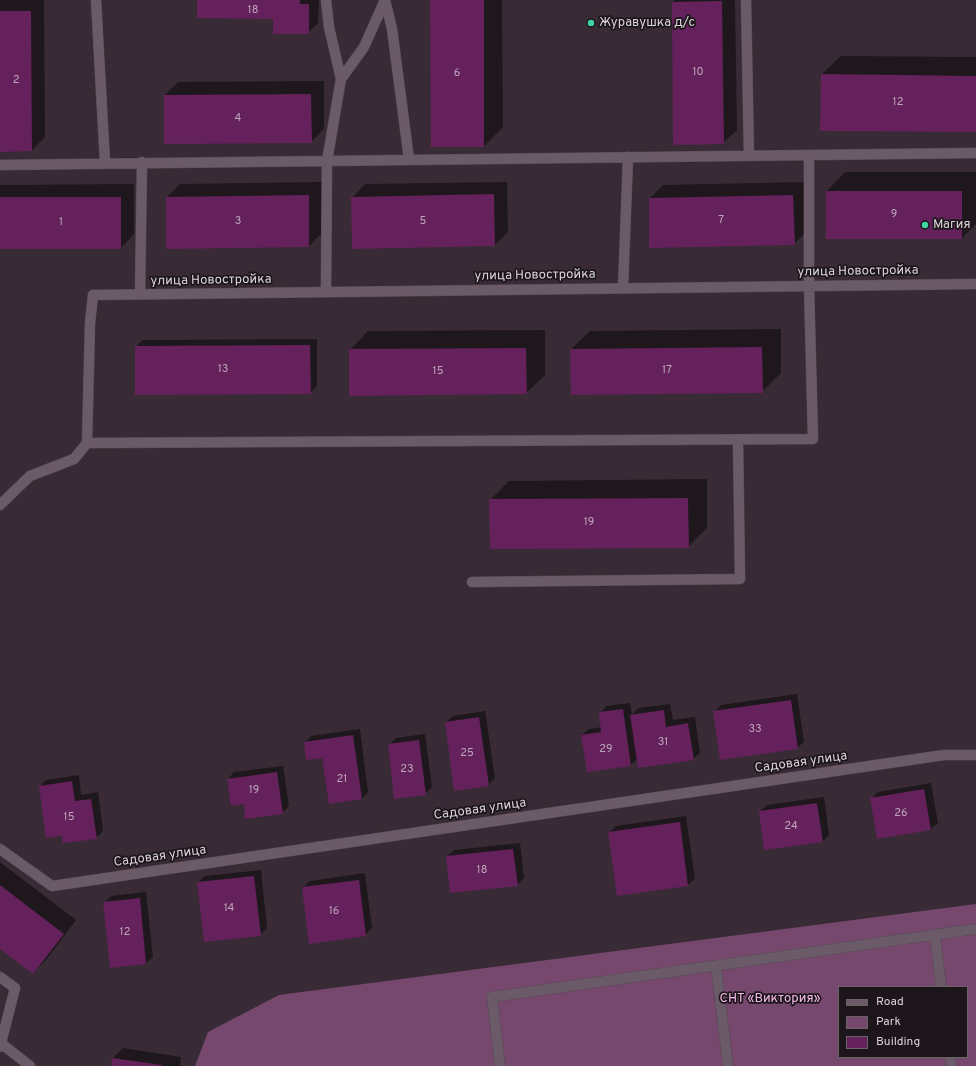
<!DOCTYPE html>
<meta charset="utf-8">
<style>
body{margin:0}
#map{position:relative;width:976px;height:1066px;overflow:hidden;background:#392b36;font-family:Overpass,sans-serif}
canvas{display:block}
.legend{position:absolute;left:838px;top:986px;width:130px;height:72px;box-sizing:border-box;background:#1c161b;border:1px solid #696267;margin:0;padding:5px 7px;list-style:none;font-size:12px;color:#dcd3da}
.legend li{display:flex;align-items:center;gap:8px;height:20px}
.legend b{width:20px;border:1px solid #696267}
</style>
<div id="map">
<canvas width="976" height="1066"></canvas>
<ul class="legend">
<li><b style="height:5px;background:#6b5b68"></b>Road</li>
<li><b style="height:11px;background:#76486d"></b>Park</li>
<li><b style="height:11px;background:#64215b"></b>Building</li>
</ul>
</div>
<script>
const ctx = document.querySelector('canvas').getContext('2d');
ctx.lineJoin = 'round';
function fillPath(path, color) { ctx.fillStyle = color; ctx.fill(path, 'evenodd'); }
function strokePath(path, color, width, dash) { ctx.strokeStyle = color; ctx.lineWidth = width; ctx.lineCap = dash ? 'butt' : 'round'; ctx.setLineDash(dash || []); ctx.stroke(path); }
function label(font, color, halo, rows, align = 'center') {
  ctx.font = font + ' Overpass,sans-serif'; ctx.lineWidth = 3.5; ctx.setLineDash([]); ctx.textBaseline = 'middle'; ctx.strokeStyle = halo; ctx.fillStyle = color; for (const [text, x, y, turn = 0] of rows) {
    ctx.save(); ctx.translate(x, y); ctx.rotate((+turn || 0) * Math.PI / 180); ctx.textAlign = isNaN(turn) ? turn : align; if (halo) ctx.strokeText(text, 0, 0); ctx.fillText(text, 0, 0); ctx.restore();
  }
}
fillPath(new Path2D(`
 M 976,904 L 976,1066 L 195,1066 L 208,1032 L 279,995 ZM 839,987 L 967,987 L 967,1057 L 839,1057 Z`), '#76486d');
fillPath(new Path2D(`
 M 0,0 L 44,0 L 45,137 L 32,150 L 0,151 Z
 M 198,0 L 319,0 L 318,23 L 308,33 L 274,18 Z
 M 432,0 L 502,0 L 503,127 L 484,146 Z
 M 675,0 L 735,0 L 737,130 L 723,143 L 673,2 Z
 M 841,56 L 976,57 L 976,131 L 822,74 Z
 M 324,81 L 324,129 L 311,142 L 165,143 L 165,95 L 178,82 Z
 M 845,172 L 976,172 L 976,224 L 962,238 L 827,238 L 827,191 Z
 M 322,182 L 322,233 L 309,246 L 167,197 L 180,184 Z
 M 507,182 L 508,232 L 495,245 L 352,198 L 365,184 Z
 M 806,182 L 807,231 L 794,244 L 650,247 L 650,198 L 663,185 Z
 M 134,184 L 134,234 L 121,248 L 0,248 L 0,185 Z
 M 781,329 L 781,373 L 762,392 L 571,349 L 590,331 Z
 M 545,330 L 545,375 L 526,393 L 350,350 L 368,331 Z
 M 317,339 L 317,386 L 310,393 L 136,347 L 142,340 Z
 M 707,479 L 707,528 L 688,547 L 490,500 L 509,481 Z
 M 797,694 L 804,742 L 797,748 L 714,712 L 721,705 Z
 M 630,703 L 632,715 L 638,708 L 670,704 L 673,720 L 695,717 L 700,753 L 693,759 L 638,758 L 631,765 L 588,771 L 582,735 L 589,729 L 602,727 L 600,713 L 606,706 Z
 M 485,711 L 495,778 L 488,785 L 446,722 L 453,716 Z
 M 360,729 L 368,792 L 362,799 L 323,757 L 305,743 L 311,736 Z
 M 425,734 L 432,787 L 425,794 L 389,745 L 396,738 Z
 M 283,766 L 289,806 L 282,813 L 244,803 L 228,779 L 234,772 Z
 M 79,775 L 81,795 L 98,792 L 103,831 L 96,838 L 40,786 L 46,780 Z
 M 931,783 L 938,823 L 931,829 L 871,799 L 878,792 Z
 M 824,797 L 829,835 L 823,841 L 760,811 L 767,805 Z
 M 686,816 L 695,879 L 688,885 L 610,832 L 616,826 Z
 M 520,843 L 524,878 L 517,885 L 447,856 L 454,850 Z
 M 0,862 L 76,920 L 46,960 L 33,973 L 0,948 Z
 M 261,870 L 267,928 L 260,935 L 198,882 L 205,876 Z
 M 365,873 L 372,928 L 365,935 L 303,887 L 310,881 Z
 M 146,892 L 153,957 L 146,963 L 111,967 L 104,903 L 111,896 Z
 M 123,1048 L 181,1057 L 180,1066 L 112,1066 L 113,1058 Z`), '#0007');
fillPath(new Path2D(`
 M 197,0 L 300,0 L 300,4 L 309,4 L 309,34 L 273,34 L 273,19 L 197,18 Z
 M 430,0 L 484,0 L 484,147 L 431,147 Z
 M 722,1 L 724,144 L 673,145 L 672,2 Z
 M 0,11 L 31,11 L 32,151 L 0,152 Z
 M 821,74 L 976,76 L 976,132 L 820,131 Z
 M 311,94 L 312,143 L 164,144 L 164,95 Z
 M 826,191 L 962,191 L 962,239 L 826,239 Z
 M 494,194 L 495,246 L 352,249 L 351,197 Z
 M 309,195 L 309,247 L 166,249 L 166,197 Z
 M 793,195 L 795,245 L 649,248 L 649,198 Z
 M 0,197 L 121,197 L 121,249 L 0,249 Z
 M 310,345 L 311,394 L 135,395 L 135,346 Z
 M 762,347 L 763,393 L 571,395 L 570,349 Z
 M 526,348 L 527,394 L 349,396 L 349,349 Z
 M 688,498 L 689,548 L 490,549 L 489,499 Z
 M 791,700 L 798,749 L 720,760 L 713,711 Z
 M 623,709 L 631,766 L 587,772 L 581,735 L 601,732 L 599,712 Z
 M 664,710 L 666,727 L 688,723 L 694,760 L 638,768 L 630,715 Z
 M 479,717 L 489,786 L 454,791 L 445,722 Z
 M 353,735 L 362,799 L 329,804 L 322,758 L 306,760 L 304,742 Z
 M 419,740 L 426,795 L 394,799 L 388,744 Z
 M 277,772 L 283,814 L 245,819 L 244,804 L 231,806 L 227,779 Z
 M 72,781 L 75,801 L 91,799 L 97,839 L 63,843 L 62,836 L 46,838 L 39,786 Z
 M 924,789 L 931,830 L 877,839 L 870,798 Z
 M 817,803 L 823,842 L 764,850 L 759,811 Z
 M 680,822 L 688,886 L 617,896 L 608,832 Z
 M 513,849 L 518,886 L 450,893 L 446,856 Z
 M 254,876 L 261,936 L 204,942 L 197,882 Z
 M 359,880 L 366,936 L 309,944 L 302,887 Z
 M 0,885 L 64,934 L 33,974 L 0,949 Z
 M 140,898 L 146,964 L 110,968 L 103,902 Z
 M 112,1058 L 162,1065 L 162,1066 L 111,1066 Z`), '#64215b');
const service = new Path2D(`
 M 935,935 L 941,987
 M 716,966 L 728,1066
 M 950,1057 L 951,1066
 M 500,1066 L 492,997 L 976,929`);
const minor = new Path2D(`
 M 96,0 L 105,163
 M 385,0 L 392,29 L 409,159
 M 746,0 L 749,156
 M 341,79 L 364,47 L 385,0
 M 0,165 L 976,153
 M 623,288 L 628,157
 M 326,292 L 327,161 L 341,79 L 329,27 L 326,0
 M 140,294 L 142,162
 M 87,443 L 813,439 L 809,286 L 809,155
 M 0,505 L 30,476 L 74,459 L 87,443 L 90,323 L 93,295 L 976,284
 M 472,582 L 740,579 L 738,440
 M 0,849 L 52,886 L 944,755 L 976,755
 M 0,977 L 15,988 L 0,1047
 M 2,1044 L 30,1066`);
strokePath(service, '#554952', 11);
strokePath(minor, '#554952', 11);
strokePath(service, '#6b5b68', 10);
strokePath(minor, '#6b5b68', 10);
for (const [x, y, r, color] of [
 [591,23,4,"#3fd4a2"],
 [925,225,4,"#3fd4a2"]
]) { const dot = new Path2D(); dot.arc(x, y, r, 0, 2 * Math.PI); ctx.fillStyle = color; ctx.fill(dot); strokePath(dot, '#1c161b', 1.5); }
label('11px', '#bea6ba', null, [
 ["18",253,11],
 ["10",698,73],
 ["6",457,74],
 ["2",16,81],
 ["12",898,103],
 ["4",238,119],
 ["9",894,215],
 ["7",721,221],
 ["3",238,222],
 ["5",423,222],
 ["1",61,223],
 ["13",223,370],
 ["17",667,371],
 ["15",438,372],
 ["19",589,523],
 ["33",755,730],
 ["31",663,743],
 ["29",606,750],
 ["25",467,754],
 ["23",407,770],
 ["21",342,780],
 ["19",254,791],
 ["26",901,814],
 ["15",69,818],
 ["24",791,827],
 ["18",482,871],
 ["14",229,909],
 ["16",334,912],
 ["12",125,933]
]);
label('13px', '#dcd3da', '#1c161b', [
 ["Журавушка д/с",599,23],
 ["Магия",933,225]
], 'left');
label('13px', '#dcd3da', '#1c161b', [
 ["улица Новостройка",858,272,-1],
 ["улица Новостройка",535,276,-1],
 ["улица Новостройка",211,281,-1],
 ["Садовая улица",801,763,-8],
 ["Садовая улица",480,810,-8],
 ["Садовая улица",160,857,-8]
]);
label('13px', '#f8bceb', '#1c161b', [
 ["СНТ «Виктория»",770,999]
]);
</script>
